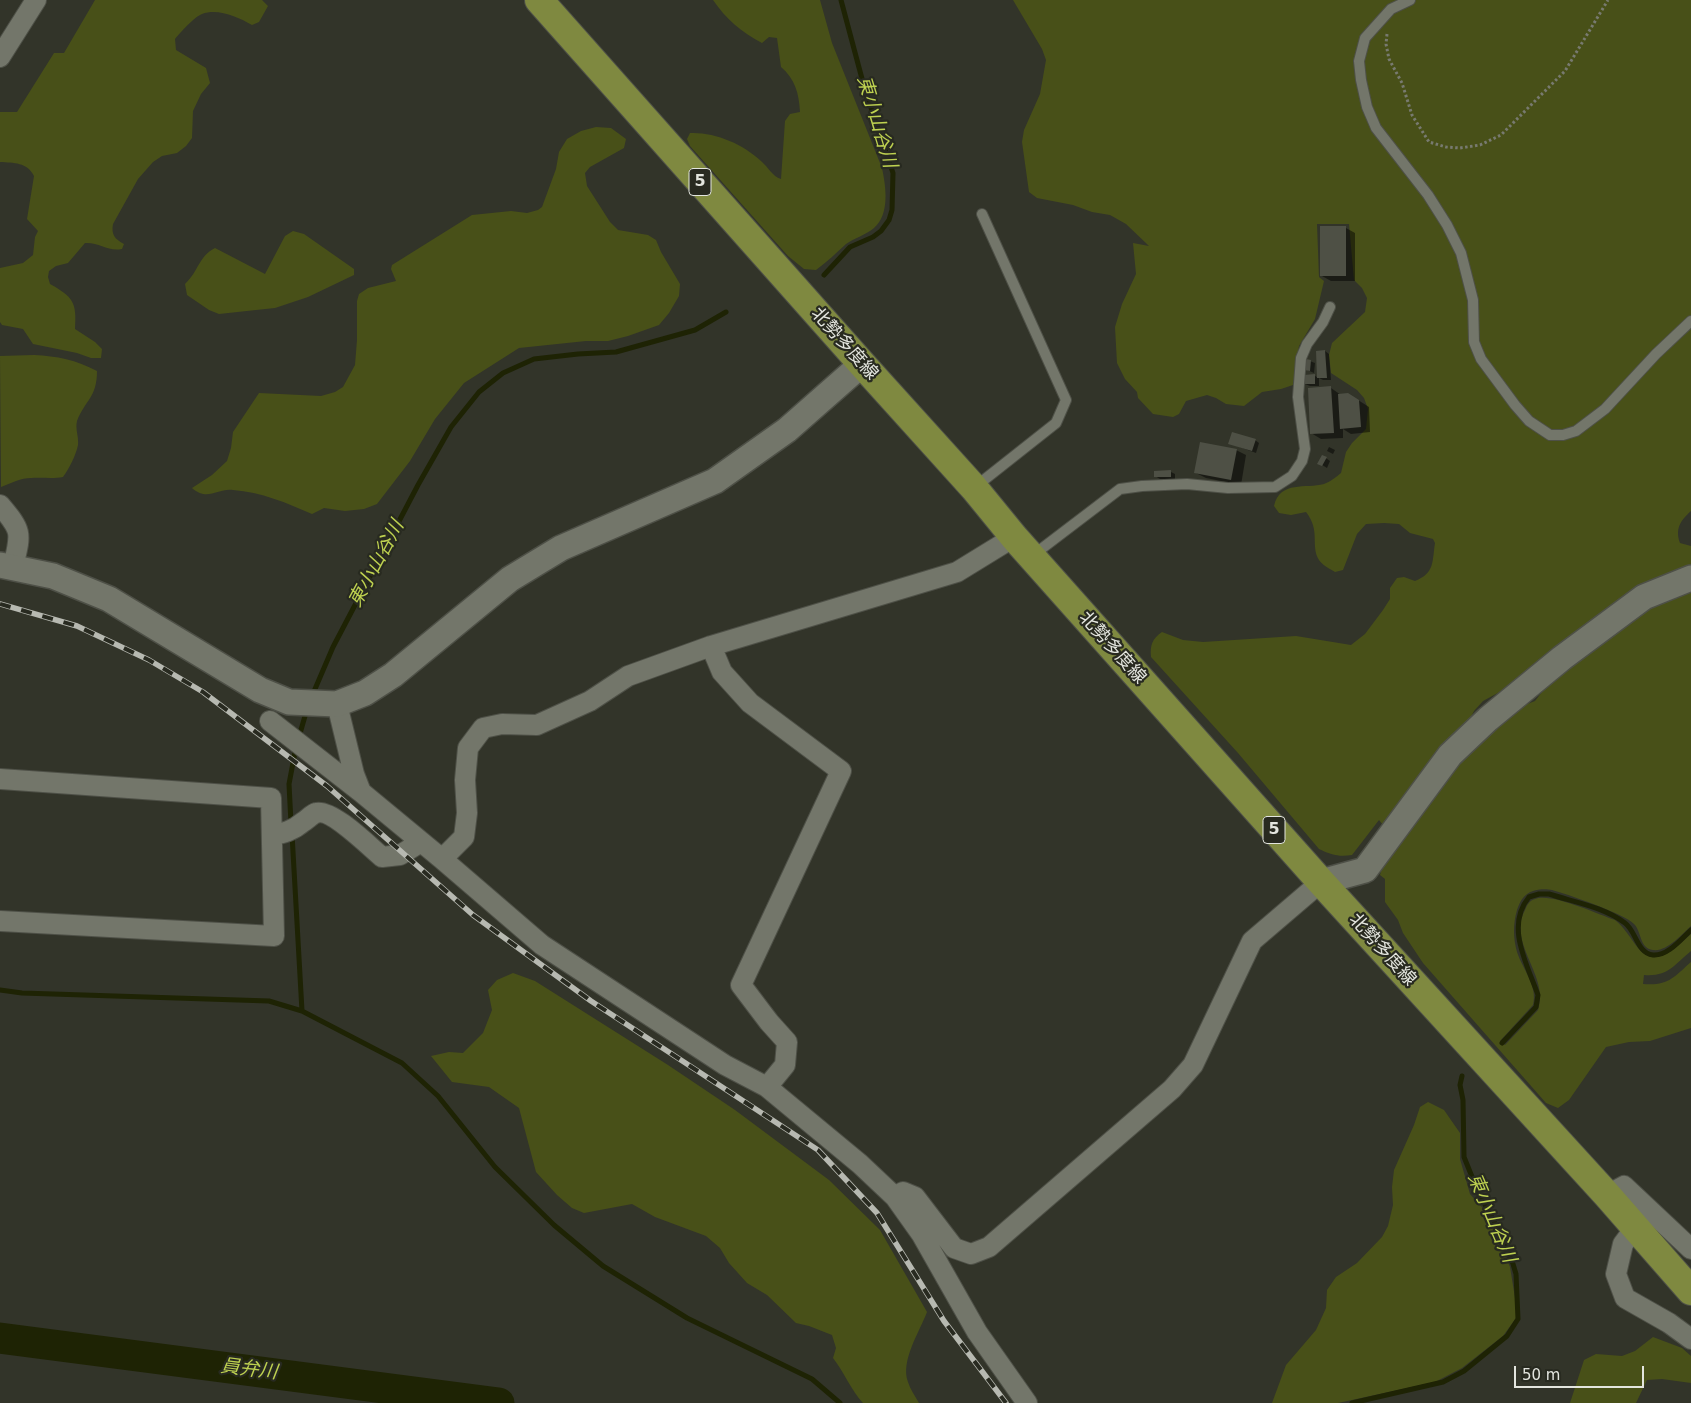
<!DOCTYPE html>
<meta charset="utf-8">
<style>
body{margin:0}
#map{position:relative;width:1691px;height:1403px;overflow:hidden;background:#323429;font-family:"DejaVu Sans",sans-serif}
canvas{display:block}
.scale{position:absolute;left:1514px;top:1366px;width:130px;height:22px;box-sizing:border-box;border:2px solid #e3e5de;border-top:0;padding-left:6px;font-size:15px;line-height:18px;white-space:nowrap;color:#e3e5de;-webkit-text-stroke:4px #282a20;paint-order:stroke}
</style>
<div id="map">
<canvas width="1691" height="1403"></canvas>
<div class="scale">50 m</div>
</div>
<script>
const ctx = document.querySelector('canvas').getContext('2d');
ctx.lineJoin = 'round';
function fillPath(path, color) { ctx.fillStyle = color; ctx.fill(path, 'evenodd'); }
function strokePath(path, color, width, dash) { ctx.strokeStyle = color; ctx.lineWidth = width; ctx.lineCap = dash ? 'butt' : 'round'; ctx.setLineDash(dash || []); ctx.stroke(path); }
function label(font, color, halo, rows, align = 'center') {
  ctx.font = font + ' "DejaVu Sans","Noto Sans JP",sans-serif'; ctx.lineWidth = 4.5; ctx.setLineDash([]); ctx.textBaseline = 'middle'; ctx.strokeStyle = halo; ctx.fillStyle = color; for (const [text, x, y, turn = 0] of rows) {
    ctx.save(); ctx.translate(x, y); ctx.rotate((+turn || 0) * Math.PI / 180); ctx.textAlign = isNaN(turn) ? turn : align; if (halo) ctx.strokeText(text, 0, 0); ctx.fillText(text, 0, 0); ctx.restore();
  }
}
fillPath(new Path2D(`
 M 95,0 L 262,0 L 268,6 L 259,22 L 252,25 C 238,17 218,8 202,14 C 194,17 181,32 175,39 L 176,50 L 206,68 L 210,83 L 201,94 L 193,111 L 192,138 L 186,146 L 177,153 L 162,156 L 153,162 L 138,179 L 113,224 C 111,235 115,239 124,244 L 122,249 C 108,252 99,242 85,243 L 68,263 L 56,266 L 49,271 L 48,277 L 50,284 C 73,297 77,302 75,329 L 95,342 L 102,349 L 101,358 L 91,358 L 77,353 L 33,344 L 23,329 L 2,325 L 0,322 L 0,268 L 23,263 L 33,255 L 35,237 L 38,231 L 27,219 L 34,176 C 27,162 14,163 0,162 L 0,112 L 17,112 L 54,53 L 64,53 Z
 M 713,0 L 820,0 L 832,43 L 882,168 C 886,187 890,214 874,228 C 866,235 854,238 846,244 C 836,253 827,262 816,270 L 804,269 L 788,256 L 690,146 L 687,139 L 690,133 C 715,132 743,144 761,161 C 769,168 772,176 781,179 L 785,121 L 790,114 L 800,112 C 799,93 795,79 781,67 L 777,38 L 769,37 L 762,43 C 741,32 726,19 713,0 Z
 M 1013,0 L 1691,0 L 1691,511 C 1680,521 1675,529 1680,543 L 1691,546 L 1691,566 L 1614,604 L 1507,688 L 1483,701 L 1474,711 L 1468,723 L 1383,825 L 1379,820 L 1352,855 C 1339,857 1331,855 1319,849 L 1238,753 L 1151,657 C 1150,645 1152,639 1162,632 L 1183,640 L 1203,642 L 1296,636 L 1351,645 L 1365,634 L 1383,610 L 1390,599 L 1390,588 L 1397,578 L 1404,577 L 1415,581 C 1435,573 1432,562 1435,543 L 1433,539 L 1410,533 L 1399,524 L 1384,523 L 1366,524 L 1357,534 L 1343,570 L 1335,572 C 1330,569 1322,565 1319,560 C 1310,545 1321,531 1306,512 L 1291,515 L 1279,513 L 1274,506 C 1280,480 1306,489 1324,484 C 1330,482 1336,477 1341,473 L 1346,452 L 1352,443 L 1366,429 L 1368,409 L 1364,398 L 1357,390 L 1331,373 L 1329,355 L 1332,343 L 1365,312 L 1367,298 L 1362,288 L 1354,280 L 1349,224 L 1317,224 L 1319,277 L 1324,281 L 1315,319 L 1299,346 L 1293,385 L 1281,389 L 1262,392 L 1244,406 L 1226,404 L 1216,398 L 1207,395 L 1186,401 L 1179,414 L 1173,417 L 1153,414 L 1138,398 L 1137,392 L 1125,379 L 1117,363 L 1115,327 L 1122,304 L 1136,274 L 1133,243 L 1149,246 L 1126,224 L 1110,215 L 1092,212 L 1073,205 L 1037,198 L 1029,192 L 1022,142 L 1024,130 L 1040,94 L 1046,60 L 1042,49 Z
 M 596,127 L 611,128 L 626,139 L 624,148 L 590,167 L 585,173 L 587,186 L 610,222 L 618,230 L 648,235 L 656,240 L 661,252 L 680,284 L 679,296 L 669,313 L 659,325 L 628,336 L 608,341 L 586,341 L 519,348 L 464,383 L 435,419 L 410,461 L 377,504 L 364,509 L 345,511 L 324,508 L 312,514 C 287,503 261,492 233,490 C 217,488 208,502 192,488 L 212,475 L 227,461 L 231,448 L 233,432 L 259,393 L 321,396 L 335,392 L 343,387 L 355,365 L 357,340 L 357,301 L 359,294 L 368,288 L 396,281 L 391,269 L 392,265 L 472,215 L 511,211 L 527,213 L 538,210 L 542,207 L 556,169 L 559,152 L 567,139 L 581,131 Z
 M 293,231 L 304,234 L 354,269 L 354,275 L 308,297 L 275,308 L 256,310 L 219,314 L 209,310 L 187,295 L 185,284 C 199,271 198,257 215,248 L 265,274 L 285,236 Z
 M 34,355 C 57,356 76,360 97,371 C 97,398 85,400 77,421 C 75,429 79,437 78,445 C 76,455 69,469 63,477 C 52,479 42,477 31,478 C 21,478 11,483 1,487 L 0,356 Z
 M 1691,587 L 1691,926 C 1682,934 1667,952 1653,950 C 1639,948 1642,932 1634,924 C 1625,914 1567,894 1552,890 C 1547,889 1538,889 1533,891 C 1524,894 1520,901 1517,910 C 1513,924 1513,938 1517,952 C 1523,970 1538,986 1533,1005 L 1500,1041 L 1505,1045 L 1538,1010 C 1550,976 1507,944 1525,910 C 1527,905 1529,901 1535,899 C 1550,892 1598,914 1615,920 C 1625,928 1630,938 1638,948 C 1656,970 1676,947 1691,934 L 1691,951 C 1674,965 1668,977 1644,975 L 1643,984 C 1668,986 1673,978 1691,962 L 1691,1028 L 1650,1041 L 1629,1042 L 1606,1047 L 1569,1100 L 1558,1108 L 1546,1103 L 1423,963 L 1403,933 L 1398,920 L 1385,902 L 1385,879 L 1380,875 L 1382,867 L 1456,760 L 1512,710 L 1535,701 L 1552,679 L 1651,605 Z
 M 513,973 L 535,981 L 668,1065 L 735,1110 L 829,1180 L 880,1230 L 927,1312 C 920,1331 900,1361 908,1382 C 910,1389 915,1396 919,1403 L 863,1403 C 851,1390 844,1372 833,1358 L 836,1348 L 832,1335 L 809,1326 L 796,1323 L 767,1295 L 747,1283 L 729,1263 L 720,1248 L 706,1236 L 655,1217 L 632,1204 L 584,1213 L 572,1208 L 557,1195 L 536,1172 L 519,1108 L 489,1087 L 452,1082 L 431,1056 L 449,1052 L 463,1053 L 483,1033 L 492,1010 L 488,990 L 497,980 Z
 M 1428,1102 L 1444,1110 L 1460,1133 L 1460,1159 L 1470,1194 L 1489,1215 L 1510,1267 L 1516,1304 L 1516,1318 L 1503,1336 L 1462,1368 L 1435,1382 L 1338,1403 L 1272,1403 L 1286,1365 L 1316,1330 L 1326,1308 L 1327,1290 L 1336,1277 L 1357,1263 L 1382,1237 L 1388,1226 L 1393,1205 L 1392,1187 L 1394,1170 L 1414,1125 L 1420,1107 Z
 M 1653,1337 L 1682,1348 L 1691,1356 L 1691,1383 L 1662,1379 L 1647,1380 L 1636,1403 L 1570,1403 L 1584,1360 L 1596,1354 L 1622,1356 L 1635,1351 Z`), '#485018');
fillPath(new Path2D(`
 M 1346,228 L 1355,233 L 1355,281 L 1331,281 L 1322,276 Z
 M 1325,351 L 1329,354 L 1331,380 L 1323,380 L 1319,378 L 1319,386 L 1310,386 L 1305,384 L 1314,375 L 1318,378 Z
 M 1307,360 L 1315,363 L 1314,373 L 1305,369 Z
 M 1331,388 L 1341,395 L 1358,400 L 1369,407 L 1370,432 L 1351,434 L 1343,429 L 1343,438 L 1321,439 L 1311,433 L 1309,389 Z
 M 1255,440 L 1259,443 L 1256,453 L 1229,443 Z
 M 1329,447 L 1335,450 L 1333,454 L 1327,451 Z
 M 1236,450 L 1246,455 L 1241,485 L 1206,478 L 1196,473 Z
 M 1323,456 L 1330,461 L 1327,468 L 1319,463 Z
 M 1171,472 L 1175,474 L 1175,479 L 1160,479 L 1155,476 Z`), '#0007');
strokePath(new Path2D(`
 M 824,275 L 850,247 L 873,237 L 881,231 L 889,220 L 892,210 L 893,173 L 865,90 L 841,0
 M 312,696 L 333,647 L 418,485 L 451,427 L 479,392 L 503,373 L 534,359 L 578,354 L 616,352 L 695,330 L 726,312
 M 299,737 L 307,709
 M 291,823 L 289,784 L 296,747
 M 292,834 L 302,1011
 M 0,990 L 22,993 L 269,1001 L 302,1011 L 402,1063 L 438,1096 L 495,1167 L 554,1225 L 603,1266 L 687,1318 L 812,1379 L 840,1403
 M 1502,1043 L 1536,1007 L 1538,995 C 1527,964 1505,926 1529,897 L 1539,894 L 1549,894 C 1574,902 1604,907 1625,923 C 1636,931 1637,953 1653,955 C 1668,956 1681,939 1691,930
 M 1352,1403 L 1443,1382 L 1464,1371 L 1507,1336 L 1518,1319 L 1516,1274 L 1513,1264 L 1492,1217 L 1479,1194 L 1464,1157 L 1463,1100 L 1460,1085 L 1462,1076`), '#1e2304', 5);
strokePath(new Path2D(`
 M 0,1338 L 499,1403`), '#1e2304', 31);
fillPath(new Path2D(`
 M 1320,226 L 1346,226 L 1346,276 L 1320,276 Z
 M 1325,350 L 1327,378 L 1317,378 L 1316,351 Z
 M 1306,359 L 1311,360 L 1310,371 L 1304,370 Z
 M 1315,374 L 1315,384 L 1304,384 L 1304,375 Z
 M 1331,386 L 1334,433 L 1310,434 L 1308,388 Z
 M 1348,393 L 1359,400 L 1361,427 L 1340,429 L 1338,394 Z
 M 1232,432 L 1256,439 L 1252,451 L 1228,444 Z
 M 1200,442 L 1237,449 L 1231,480 L 1194,473 Z
 M 1322,455 L 1327,457 L 1322,466 L 1317,464 Z
 M 1171,470 L 1171,477 L 1154,477 L 1154,471 Z`), '#4e5045');
const service = new Path2D(`
 M 1410,0 L 1391,9 L 1365,38 L 1359,61 L 1361,80 L 1367,107 L 1376,128 L 1428,195 L 1447,225 L 1461,253 L 1473,300 L 1474,342 L 1481,359 L 1515,405 L 1529,421 L 1550,435 L 1563,435 L 1576,431 L 1605,409 L 1656,354 L 1691,321
 M 975,487 L 1056,423 L 1066,400 L 982,214
 M 1032,556 L 1120,489 L 1142,486 L 1187,484 L 1228,488 L 1275,487 L 1292,476 L 1302,461 L 1305,449 L 1298,397 L 1301,358 L 1307,344 L 1323,322 L 1330,307`);
const minor = new Path2D(`
 M 0,57 L 36,0
 M 0,505 C 23,532 21,533 13,567
 M 711,646 L 722,672 L 750,703 L 841,771 L 741,985 L 769,1022 L 787,1042 L 785,1065 L 767,1087
 M 337,704 L 354,774 L 361,792 L 442,859 L 542,945 L 725,1065 L 767,1087 L 860,1164 L 895,1197 L 922,1235 L 977,1332 L 1027,1403
 M 270,721 L 361,792
 M 0,779 L 271,798 L 274,936 L 0,921
 M 272,834 C 282,835 295,829 303,822 C 307,820 312,814 316,813 C 331,808 370,847 382,857 L 400,855 L 421,842
 M 442,859 L 464,837 L 467,813 L 465,780 L 468,748 L 483,728 L 502,724 L 537,725 L 590,701 L 628,676 L 711,646 L 957,572 L 1014,537
 M 1607,1195 L 1624,1186 L 1691,1249
 M 895,1197 L 903,1192 L 915,1197 L 954,1248 L 971,1254 L 989,1247 L 1172,1089 L 1193,1065 L 1252,941 L 1321,882
 M 1635,1228 L 1623,1244 L 1616,1274 L 1625,1298 L 1669,1323 L 1691,1339`);
const tertiary = new Path2D(`
 M 0,565 L 53,576 L 109,599 L 260,690 L 289,702 L 337,704 L 365,693 L 393,675 L 510,579 L 561,548 L 715,481 L 787,430 L 862,364
 M 1321,882 L 1365,870 L 1450,755 L 1488,719 L 1562,658 L 1644,597 L 1691,578`);
const primary = new Path2D(`
 M 539,0 L 862,364 L 974,488 L 1014,537 L 1321,882 L 1607,1195 L 1691,1291`);
strokePath(service, '#4e5047', 12);
strokePath(minor, '#4e5047', 22);
strokePath(tertiary, '#4e5047', 28);
strokePath(primary, '#4e5047', 30);
strokePath(new Path2D(`
 M 1387,34 L 1386,44 L 1389,59 L 1402,83 L 1412,115 L 1429,142 L 1446,147 L 1460,148 L 1480,145 L 1501,135 L 1565,71 L 1608,0`), '#787a70', 3, [2.5, 2.5]);
strokePath(service, '#73766a', 10);
strokePath(minor, '#73766a', 20);
strokePath(tertiary, '#73766a', 25);
strokePath(primary, '#7f8940', 28);
const rail = new Path2D(`
 M 0,604 L 77,626 L 149,660 L 203,692 L 327,786 L 473,915 L 591,1001 L 818,1150 L 877,1213 L 944,1321 L 1006,1403`);
strokePath(rail, '#b7b9b1', 5.5);
strokePath(rail, '#282a20', 4, [11]);
for (const [x, y, w] of [
 [700,182,22],
 [1274,830,22]
]) { const box = new Path2D(); box.roundRect(x - w / 2, y - 13.5, w, 27, 4); ctx.fillStyle = '#282a20'; ctx.fill(box); strokePath(box, '#e3e5de', 1); }
label('bold 16px', '#e3e5de', null, [
 ["5",700,182],
 ["5",1274,830]
]);
label('18px', '#e3e5de', '#282a20', [
 ["北勢多度線",844,344,48],
 ["北勢多度線",1112,648,48],
 ["北勢多度線",1382,950,48]
]);
label('italic 19px', '#bed150', '#282a20', [
 ["東小山谷川",876,122,73],
 ["東小山谷川",377,564,-62],
 ["東小山谷川",1491,1218,67],
 ["員弁川",249,1370,7]
]);
</script>
